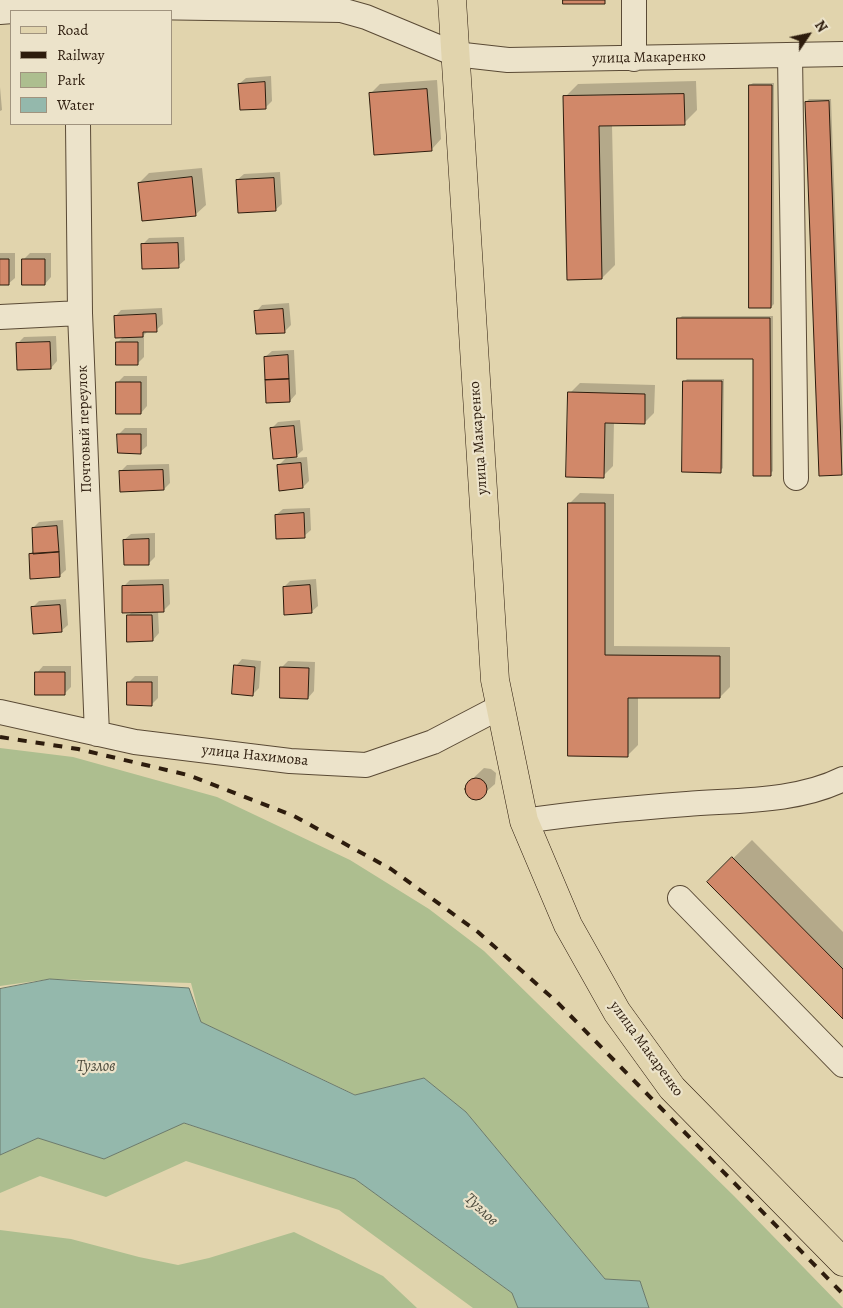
<!DOCTYPE html>
<meta charset="utf-8">
<style>
body{margin:0}
#map{position:relative;width:843px;height:1308px;overflow:hidden;background:#e1d4ad;font-family:Alegreya,serif}
canvas{display:block}
.legend{position:absolute;left:10px;top:10px;width:162px;height:115px;box-sizing:border-box;background:#ece3ca;border:1px solid #a0937e;margin:0;padding:6px 9px;list-style:none;font-size:15px;color:#2d1c0d}
.legend li{display:flex;align-items:center;gap:10px;height:25px}
.legend b{width:25px;border:1px solid #a0937e}
.north{position:absolute;left:783px;top:10px;width:50px;height:50px;-webkit-text-stroke:4px #ece3ca;paint-order:stroke;rotate:56deg;font-size:14px;font-weight:700;line-height:20px;text-align:center;color:#2d1c0d}
.north::after{content:'';display:block;margin:auto;width:18px;height:22px;background:#2d1c0d;clip-path:polygon(50% 0,100% 100%,50% 72%,0 100%)}
</style>
<div id="map">
<canvas width="843" height="1308"></canvas>
<ul class="legend">
<li><b style="height:6px;background:#e1d4ad"></b>Road</li>
<li><b style="height:6px;background:#2d1c0d"></b>Railway</li>
<li><b style="height:14px;background:#adbe8f"></b>Park</li>
<li><b style="height:14px;background:#94b8ac"></b>Water</li>
</ul>
<div class="north">N</div>
</div>
<script>
const ctx = document.querySelector('canvas').getContext('2d');
ctx.lineJoin = 'round';
function fillPath(path, color) { ctx.fillStyle = color; ctx.fill(path, 'evenodd'); }
function strokePath(path, color, width, dash) { ctx.strokeStyle = color; ctx.lineWidth = width; ctx.lineCap = dash ? 'butt' : 'round'; ctx.setLineDash(dash || []); ctx.stroke(path); }
function label(font, color, halo, rows, align = 'center') {
  ctx.font = font + ' Alegreya,serif'; ctx.lineWidth = 4.5; ctx.setLineDash([]); ctx.textBaseline = 'middle'; ctx.strokeStyle = halo; ctx.fillStyle = color; for (const [text, x, y, turn = 0] of rows) {
    ctx.save(); ctx.translate(x, y); ctx.rotate((+turn || 0) * Math.PI / 180); ctx.textAlign = isNaN(turn) ? turn : align; if (halo) ctx.strokeText(text, 0, 0); ctx.fillText(text, 0, 0); ctx.restore();
  }
}
fillPath(new Path2D(`
 M 0,748 L 73,757 L 217,797 L 350,860 L 429,909 L 484,951 L 734,1196 L 843,1308 L 649,1308 L 640,1281 L 605,1279 L 466,1112 L 424,1078 L 356,1095 L 201,1022 L 191,983 L 50,979 L 0,986 Z
 M 183,1123 L 355,1179 L 512,1293 L 518,1308 L 473,1308 L 339,1210 L 186,1161 L 106,1197 L 40,1176 L 0,1193 L 0,1155 L 38,1138 L 104,1159 Z
 M 0,1230 L 71,1239 L 139,1257 L 178,1265 L 209,1258 L 294,1232 L 383,1276 L 417,1308 L 0,1308 Z`), '#adbe8f');
const water = new Path2D(`
 M 50,979 L 189,988 L 201,1022 L 355,1095 L 424,1078 L 466,1112 L 605,1279 L 640,1281 L 649,1308 L 518,1308 L 512,1293 L 355,1179 L 184,1123 L 104,1159 L 38,1138 L 0,1155 L 0,989 Z`);
fillPath(water, '#94b8ac');
strokePath(water, '#6b7a6c', 1);
fillPath(new Path2D(`
 M 271,76 L 272,101 L 266,107 L 239,84 L 246,78 Z
 M 437,80 L 441,139 L 432,149 L 370,94 L 380,84 Z
 M 696,81 L 697,110 L 684,123 L 612,125 L 615,265 L 602,278 L 565,97 L 578,84 Z
 M 753,83 L 774,83 L 774,304 L 771,307 L 750,85 Z
 M 0,87 L 2,110 L 0,111 Z
 M 809,99 L 831,99 L 843,427 L 842,474 L 806,102 Z
 M 202,168 L 206,205 L 196,214 L 139,183 L 149,173 Z
 M 280,172 L 282,204 L 275,210 L 237,180 L 244,174 Z
 M 184,237 L 185,260 L 178,266 L 142,245 L 149,238 Z
 M 0,253 L 15,253 L 15,278 L 8,284 L 0,284 Z
 M 30,253 L 51,253 L 51,277 L 45,284 L 23,260 Z
 M 289,303 L 291,325 L 284,332 L 256,312 L 262,305 Z
 M 162,308 L 163,324 L 156,330 L 148,331 L 144,335 L 144,357 L 137,364 L 117,343 L 123,337 L 115,317 L 121,310 Z
 M 682,316 L 773,316 L 773,471 L 770,474 L 754,357 L 679,319 Z
 M 56,336 L 57,361 L 51,368 L 18,343 L 24,337 Z
 M 294,350 L 296,394 L 290,401 L 265,357 L 272,351 Z
 M 124,376 L 147,376 L 147,406 L 141,413 L 117,383 Z
 M 687,379 L 724,379 L 723,468 L 720,471 L 684,382 Z
 M 580,383 L 655,385 L 654,413 L 644,423 L 614,422 L 613,466 L 603,476 L 570,393 Z
 M 300,420 L 303,450 L 294,458 L 307,457 L 309,481 L 303,487 L 278,466 L 287,457 L 271,429 L 278,422 Z
 M 125,428 L 147,428 L 147,446 L 140,452 L 119,434 Z
 M 169,464 L 170,483 L 164,489 L 120,472 L 127,465 Z
 M 580,493 L 614,494 L 614,646 L 730,647 L 730,687 L 720,697 L 638,696 L 638,745 L 628,755 L 570,503 Z
 M 310,508 L 311,530 L 304,536 L 276,515 L 283,509 Z
 M 63,520 L 66,570 L 59,576 L 30,554 L 34,550 L 33,528 L 39,522 Z
 M 155,533 L 155,557 L 149,563 L 124,540 L 131,534 Z
 M 169,579 L 170,604 L 163,611 L 158,611 L 159,633 L 153,640 L 128,616 L 132,612 L 123,587 L 130,580 Z
 M 316,579 L 318,606 L 311,612 L 284,587 L 290,581 Z
 M 66,599 L 68,625 L 61,631 L 33,607 L 39,601 Z
 M 242,659 L 261,661 L 259,688 L 252,695 L 236,666 Z
 M 288,661 L 315,662 L 314,691 L 308,698 L 282,667 Z
 M 43,666 L 71,666 L 71,687 L 64,694 L 37,673 Z
 M 135,676 L 158,676 L 158,698 L 152,704 L 128,683 Z
 M 484,768 L 491,769 L 496,773 L 495,784 L 479,798 L 469,797 L 466,791 L 466,785 Z
 M 752,840 L 843,932 L 843,1017 L 709,882 Z`), '#0003');
const building = new Path2D(`
 M 563,0 L 605,0 L 605,4 L 563,4 Z
 M 265,82 L 266,109 L 240,110 L 238,84 Z
 M 749,85 L 772,85 L 771,308 L 749,308 Z
 M 427,89 L 432,151 L 374,155 L 369,93 Z
 M 684,94 L 685,125 L 599,126 L 602,279 L 567,280 L 563,96 Z
 M 829,101 L 842,475 L 819,476 L 805,102 Z
 M 192,177 L 196,216 L 142,221 L 138,183 Z
 M 274,178 L 276,211 L 238,213 L 236,180 Z
 M 178,243 L 179,268 L 142,269 L 141,244 Z
 M 0,259 L 9,259 L 9,285 L 0,285 Z
 M 22,259 L 45,259 L 45,285 L 22,285 Z
 M 283,309 L 285,333 L 256,334 L 254,311 Z
 M 156,314 L 157,332 L 143,332 L 143,337 L 115,338 L 114,316 Z
 M 677,318 L 770,318 L 771,476 L 753,476 L 753,359 L 677,359 Z
 M 50,342 L 51,369 L 17,370 L 16,343 Z
 M 116,342 L 138,342 L 138,365 L 116,365 Z
 M 288,355 L 289,379 L 265,380 L 264,357 Z
 M 289,379 L 290,402 L 266,403 L 265,380 Z
 M 683,381 L 722,381 L 721,473 L 682,472 Z
 M 116,382 L 141,382 L 141,414 L 116,414 Z
 M 568,392 L 645,394 L 645,424 L 605,423 L 604,478 L 566,477 Z
 M 294,426 L 297,457 L 273,459 L 270,428 Z
 M 117,434 L 141,434 L 141,454 L 118,453 Z
 M 301,463 L 303,488 L 279,491 L 277,465 Z
 M 163,470 L 164,490 L 120,492 L 119,471 Z
 M 568,503 L 605,503 L 605,655 L 720,656 L 720,698 L 628,698 L 628,757 L 568,756 Z
 M 304,513 L 305,538 L 276,539 L 275,515 Z
 M 57,526 L 59,552 L 33,554 L 32,528 Z
 M 149,539 L 149,565 L 124,565 L 123,540 Z
 M 59,552 L 60,577 L 30,579 L 29,554 Z
 M 163,585 L 164,612 L 122,613 L 122,586 Z
 M 310,585 L 312,613 L 284,615 L 283,587 Z
 M 60,605 L 62,632 L 33,634 L 31,607 Z
 M 127,615 L 152,615 L 153,641 L 127,642 Z
 M 234,665 L 255,667 L 253,696 L 232,694 Z
 M 280,667 L 309,668 L 308,699 L 280,698 Z
 M 35,672 L 65,672 L 65,695 L 35,695 Z
 M 127,682 L 152,682 L 152,706 L 127,705 Z
 M465 789a11 11 0 1 1 22 0a11 11 0 1 1-22 0Z
 M 732,857 L 843,969 L 843,1019 L 707,882 Z`);
fillPath(building, '#d18869');
strokePath(building, '#2d1c0d', 1);
const minor = new Path2D(`
 M 634,0 L 634,59
 M 0,12 L 77,6 L 341,10 L 366,17 L 455,54 L 508,60 L 843,54
 M 790,55 L 796,478
 M 78,124 L 80,313 L 97,734
 M 0,317 L 80,313
 M 0,712 L 135,742 L 290,761 L 366,765 L 433,742 L 500,707
 M 524,821 C 578,813 632,808 687,804 C 737,800 797,802 843,779
 M 680,898 L 843,1065`);
const major = new Path2D(`
 M 452,0 L 495,680 L 524,821 L 568,925 L 617,1012 L 672,1088 L 843,1262`);
strokePath(minor, '#5a4a35', 26);
strokePath(major, '#2d1c0d', 29);
strokePath(minor, '#ece3ca', 24);
strokePath(major, '#e1d4ad', 28);
strokePath(new Path2D(`
 M 0,737 L 78,749 L 188,775 L 294,816 L 391,869 L 478,932 L 557,1002 L 843,1294`), '#2d1c0d', 4, [9, 9]);
label('15px', '#2d1c0d', '#ece3ca', [
 ["улица Макаренко",649,58,-1],
 ["Почтовый переулок",85,429,-92],
 ["улица Макаренко",479,438,-94],
 ["улица Нахимова",255,756,6],
 ["улица Макаренко",646,1049,54]
]);
label('italic 16px', '#4c4b3d', '#ece3ca', [
 ["Тузлов",96,1067],
 ["Тузлов",481,1210,43]
]);
</script>
